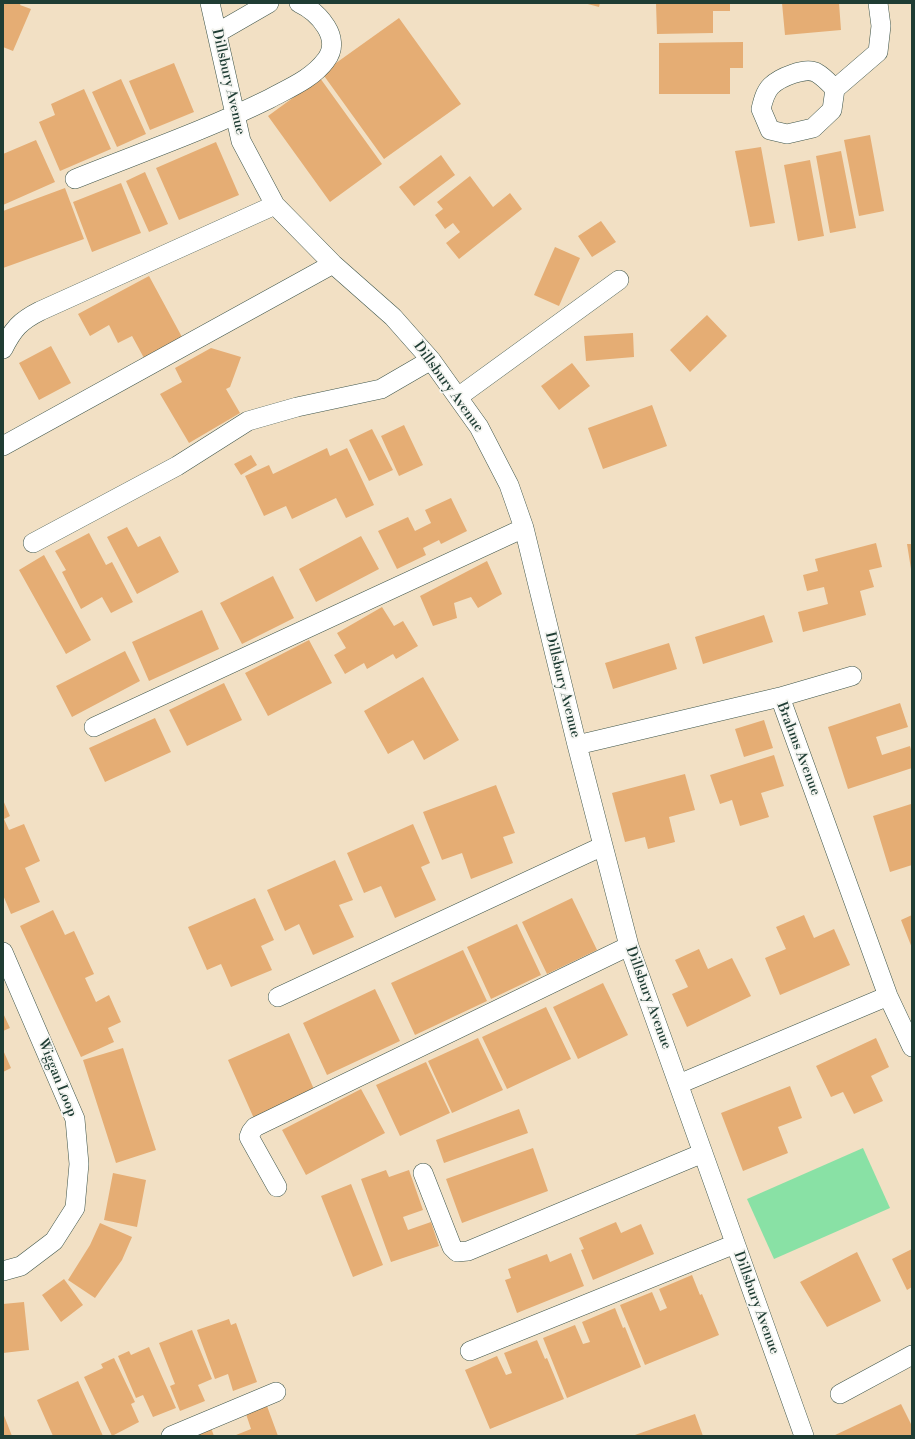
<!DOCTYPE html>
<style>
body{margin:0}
#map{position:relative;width:915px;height:1439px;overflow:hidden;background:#f2e0c4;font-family:"Libre Bodoni",serif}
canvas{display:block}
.frame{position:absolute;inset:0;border:4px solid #1f3d34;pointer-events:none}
</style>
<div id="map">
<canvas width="915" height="1439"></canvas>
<div class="frame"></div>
</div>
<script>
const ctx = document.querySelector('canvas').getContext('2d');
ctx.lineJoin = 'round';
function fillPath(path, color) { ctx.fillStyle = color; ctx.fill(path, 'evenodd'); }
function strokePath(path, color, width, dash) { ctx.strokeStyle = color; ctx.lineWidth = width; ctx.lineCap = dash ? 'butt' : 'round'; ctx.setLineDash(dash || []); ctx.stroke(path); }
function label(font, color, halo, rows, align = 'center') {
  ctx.font = font + ' "Libre Bodoni",serif'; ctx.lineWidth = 3.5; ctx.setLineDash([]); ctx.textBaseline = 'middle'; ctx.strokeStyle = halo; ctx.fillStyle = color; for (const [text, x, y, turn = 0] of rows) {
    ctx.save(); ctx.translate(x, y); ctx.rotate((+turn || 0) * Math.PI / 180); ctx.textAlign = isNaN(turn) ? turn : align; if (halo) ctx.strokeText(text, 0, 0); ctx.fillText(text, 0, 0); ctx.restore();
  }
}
fillPath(new Path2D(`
 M 863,1148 L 890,1208 L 774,1259 L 747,1199 Z`), '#89e1a5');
fillPath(new Path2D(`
 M 3,3 L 21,3 L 20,5 L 31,9 L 13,51 L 3,47 Z
 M 584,3 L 600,3 L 599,7 Z
 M 656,3 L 730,3 L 730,11 L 713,11 L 713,33 L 657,34 Z
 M 782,3 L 839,3 L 841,30 L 785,35 Z
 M 399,18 L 461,104 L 384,159 L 322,73 Z
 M 743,42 L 743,68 L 730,68 L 730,94 L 659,94 L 659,43 Z
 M 174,63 L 194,112 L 150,130 L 129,81 Z
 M 320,78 L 382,164 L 330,202 L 268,116 Z
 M 121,79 L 146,134 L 117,147 L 92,92 Z
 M 84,89 L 111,149 L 60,171 L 39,122 L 55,115 L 51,104 Z
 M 870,135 L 884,211 L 859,216 L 844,140 Z
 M 36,140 L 55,182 L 3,205 L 3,154 Z
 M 216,142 L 239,195 L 179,220 L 156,168 Z
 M 761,147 L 775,223 L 750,227 L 735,151 Z
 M 841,151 L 856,228 L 830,233 L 816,156 Z
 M 441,155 L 455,175 L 414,206 L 399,187 Z
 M 810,160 L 824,236 L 798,241 L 784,165 Z
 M 145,172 L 168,224 L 149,232 L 126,181 Z
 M 470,176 L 493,207 L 510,193 L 522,209 L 459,259 L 446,243 L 460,232 L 453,223 L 445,229 L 435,215 L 443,209 L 437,202 Z
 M 121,183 L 141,233 L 92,252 L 73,202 Z
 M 65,188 L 84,239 L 3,268 L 3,211 Z
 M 601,221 L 616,242 L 592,257 L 578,236 Z
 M 555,247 L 580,258 L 559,306 L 534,295 Z
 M 149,276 L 182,337 L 144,358 L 132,336 L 118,343 L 109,325 L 90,336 L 78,314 Z
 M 707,315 L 727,336 L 690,372 L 670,350 Z
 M 633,333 L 634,357 L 586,361 L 584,336 Z
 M 51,346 L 71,383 L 39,400 L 19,363 Z
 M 211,348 L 241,357 L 230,387 L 226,389 L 240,413 L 189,443 L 160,394 L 182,382 L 175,368 Z
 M 572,363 L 590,386 L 559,410 L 541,386 Z
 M 652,405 L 667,446 L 603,469 L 588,428 Z
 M 404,425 L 423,465 L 399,476 L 381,436 Z
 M 372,429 L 393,470 L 369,481 L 349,440 Z
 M 327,448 L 330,456 L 347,448 L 374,505 L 346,518 L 336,498 L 292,519 L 286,506 L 264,516 L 245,476 L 269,465 L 273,474 Z
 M 251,455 L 257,465 L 241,475 L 234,464 Z
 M 451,498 L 467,531 L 441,544 L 439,540 L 423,548 L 426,555 L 397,569 L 378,531 L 408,517 L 415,531 L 431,523 L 425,510 Z
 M 127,527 L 138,547 L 160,536 L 179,572 L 137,594 L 107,537 Z
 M 89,533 L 106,565 L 112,562 L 133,602 L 111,613 L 102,597 L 81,609 L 62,572 L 66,570 L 55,551 Z
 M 361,536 L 379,569 L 316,602 L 299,569 Z
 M 876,543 L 882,567 L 869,570 L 874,587 L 860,591 L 866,615 L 803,632 L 798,612 L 828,604 L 824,587 L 807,591 L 803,575 L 818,571 L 815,559 Z
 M 907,544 L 912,544 L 912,569 L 911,569 Z
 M 44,555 L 91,640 L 66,654 L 19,570 Z
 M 487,561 L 502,594 L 478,608 L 471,597 L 454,603 L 457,618 L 433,626 L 420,596 Z
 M 273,576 L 294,618 L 242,644 L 220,603 Z
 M 382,607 L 394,626 L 403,621 L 418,646 L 396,659 L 393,654 L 367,669 L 364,663 L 345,674 L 334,655 L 346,648 L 337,633 Z
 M 202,610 L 219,649 L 149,681 L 132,642 Z
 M 764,615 L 773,642 L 703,664 L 695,637 Z
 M 309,640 L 332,683 L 268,716 L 245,673 Z
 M 669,643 L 677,669 L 613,689 L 605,663 Z
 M 125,651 L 140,681 L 72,717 L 56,686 Z
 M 423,677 L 459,740 L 424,760 L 413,740 L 388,754 L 364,711 Z
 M 224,683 L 242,720 L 187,746 L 169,710 Z
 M 900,703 L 908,727 L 876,737 L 882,755 L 910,746 L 912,753 L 912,768 L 848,789 L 828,727 Z
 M 155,718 L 171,752 L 105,782 L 89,748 Z
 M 764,720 L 773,748 L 744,757 L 735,729 Z
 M 774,755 L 784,786 L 761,793 L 769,817 L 740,826 L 732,800 L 720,804 L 710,775 Z
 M 685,774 L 695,810 L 669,817 L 675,842 L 648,849 L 645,837 L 625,842 L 612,793 Z
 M 496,785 L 515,833 L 503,837 L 513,863 L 471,879 L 462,853 L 442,860 L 423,812 Z
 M 3,800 L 10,816 L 4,819 L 9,830 L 24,824 L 40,861 L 25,868 L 40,902 L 11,914 L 3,895 Z
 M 911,804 L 912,865 L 890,872 L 873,816 Z
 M 413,824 L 430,863 L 421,867 L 436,900 L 395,918 L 381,886 L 364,893 L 347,853 Z
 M 335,860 L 353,900 L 339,905 L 354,937 L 313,955 L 299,924 L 285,931 L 267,890 Z
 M 255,898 L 274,940 L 261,946 L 272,970 L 231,987 L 221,964 L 207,970 L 188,927 Z
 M 572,898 L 597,950 L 547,974 L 522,922 Z
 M 53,910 L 65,935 L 74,931 L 94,974 L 85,978 L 96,1002 L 109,995 L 121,1022 L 108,1028 L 114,1042 L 81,1057 L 20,926 Z
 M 804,915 L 814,938 L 834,929 L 850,965 L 780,995 L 765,958 L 786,949 L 776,927 Z
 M 912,915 L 912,948 L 901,920 Z
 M 517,924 L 541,975 L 491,999 L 467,947 Z
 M 699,949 L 708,969 L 732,958 L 751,996 L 687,1027 L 672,994 L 688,987 L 675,960 Z
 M 463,950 L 487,1001 L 415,1035 L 391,983 Z
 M 603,983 L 628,1035 L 578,1059 L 553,1007 Z
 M 375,989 L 400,1041 L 327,1075 L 303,1023 Z
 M 546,1007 L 571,1059 L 507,1089 L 482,1037 Z
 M 3,1013 L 10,1028 L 3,1031 Z
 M 289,1033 L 317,1096 L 256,1123 L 228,1060 Z
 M 478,1038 L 503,1090 L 452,1113 L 428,1061 Z
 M 876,1038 L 889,1067 L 871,1076 L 883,1101 L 854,1114 L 843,1092 L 831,1097 L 816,1066 Z
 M 123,1048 L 156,1150 L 116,1163 L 83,1060 Z
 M 3,1050 L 11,1068 L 3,1072 Z
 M 426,1062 L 450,1113 L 400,1136 L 376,1085 Z
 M 790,1086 L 802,1118 L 778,1127 L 788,1153 L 743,1171 L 721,1113 Z
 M 361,1089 L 385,1133 L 306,1175 L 282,1130 Z
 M 519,1109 L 528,1133 L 444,1163 L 436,1140 Z
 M 533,1148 L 548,1191 L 462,1223 L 446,1179 Z
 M 386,1170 L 389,1177 L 409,1170 L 423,1210 L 403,1217 L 408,1230 L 431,1222 L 439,1246 L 391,1262 L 361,1179 Z
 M 113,1173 L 146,1180 L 137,1227 L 104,1220 Z
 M 351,1184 L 383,1265 L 353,1277 L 321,1196 Z
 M 616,1222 L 621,1233 L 641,1224 L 654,1254 L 593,1280 L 581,1250 L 584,1249 L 579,1238 Z
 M 100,1223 L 132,1237 L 122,1260 L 95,1298 L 68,1280 L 90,1245 Z
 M 912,1249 L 912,1287 L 907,1290 L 892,1259 Z
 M 857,1252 L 881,1301 L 827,1327 L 800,1282 Z
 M 571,1253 L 584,1286 L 517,1313 L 505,1280 L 511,1278 L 508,1269 L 547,1254 L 550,1262 Z
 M 692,1275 L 700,1295 L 702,1294 L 719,1335 L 645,1365 L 620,1305 L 652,1292 L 660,1311 L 667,1308 L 659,1289 Z
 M 64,1279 L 83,1305 L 61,1322 L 42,1295 Z
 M 24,1302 L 29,1350 L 3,1353 L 3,1304 Z
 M 615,1308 L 623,1328 L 625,1327 L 641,1367 L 567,1398 L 543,1338 L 575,1325 L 583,1344 L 590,1342 L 582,1322 Z
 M 229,1319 L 231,1325 L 236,1323 L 257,1382 L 233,1391 L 228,1374 L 215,1379 L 197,1330 Z
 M 192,1330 L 212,1379 L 198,1385 L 205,1401 L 180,1411 L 170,1386 L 175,1384 L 159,1343 Z
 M 537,1340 L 545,1359 L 547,1358 L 564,1399 L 490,1429 L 465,1370 L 497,1356 L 506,1375 L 512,1373 L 504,1353 Z
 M 149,1347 L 176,1408 L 153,1417 L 143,1395 L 136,1398 L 118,1356 L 129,1351 L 131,1355 Z
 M 114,1358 L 135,1402 L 131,1404 L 139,1422 L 112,1436 L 84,1377 L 103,1368 L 101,1364 Z
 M 78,1381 L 103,1436 L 53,1436 L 37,1400 Z
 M 901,1404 L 912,1426 L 912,1436 L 833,1436 Z
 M 267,1406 L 278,1436 L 236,1436 L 236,1435 L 251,1429 L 246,1414 Z
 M 3,1413 L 12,1436 L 3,1436 Z
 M 695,1414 L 703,1436 L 632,1436 Z
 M 211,1428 L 214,1436 L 191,1436 Z`), '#e5ad74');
const minor = new Path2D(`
 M 210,3 L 241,141 L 275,205 L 333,264 L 393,317 L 431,360 L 479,427 L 509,485 L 524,528 L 577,745 L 629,946 L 804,1436
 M 217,33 L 269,3
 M 835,89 C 830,84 824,77 817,73 C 806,66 779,78 771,86 C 765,92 763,101 761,109 L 770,130 L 787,134 L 813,128 L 832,110 L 835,89 L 878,52 L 881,26 L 878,3
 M 75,179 C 140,153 206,130 269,99 C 289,88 312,79 326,60 C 343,38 318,12 299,3
 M 3,349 C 13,329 20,321 40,311 L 275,205
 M 458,397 L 619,280
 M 3,446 L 333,264
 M 33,543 L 177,466 L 248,421 L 297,407 L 381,389 L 431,360
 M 780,697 L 852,676
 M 94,727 L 524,528
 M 577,745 L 780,697 L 888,996 L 912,1047
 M 3,952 L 75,1119 L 79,1164 L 75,1208 L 54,1241 L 21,1266 L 3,1271
 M 278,997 L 603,846
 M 679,1084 L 888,996
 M 423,1173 L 452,1247 L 457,1252 L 468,1251 L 703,1153
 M 277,1187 L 249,1137 L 251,1132 L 255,1127 L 629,946
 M 470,1351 L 735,1244
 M 840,1394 L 912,1355
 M 171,1436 L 276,1392`);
strokePath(minor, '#3f554a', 20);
strokePath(minor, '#fff', 19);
label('14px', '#1f3d34', '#f6f6f2', [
 ["Dillsbury Avenue",228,82,77],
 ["Dillsbury Avenue",448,387,54],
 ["Dillsbury Avenue",562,685,76],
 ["Brahms Avenue",798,749,69],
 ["Dillsbury Avenue",648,998,70],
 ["Wiggan Loop",57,1078,68],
 ["Dillsbury Avenue",756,1303,70]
]);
</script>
